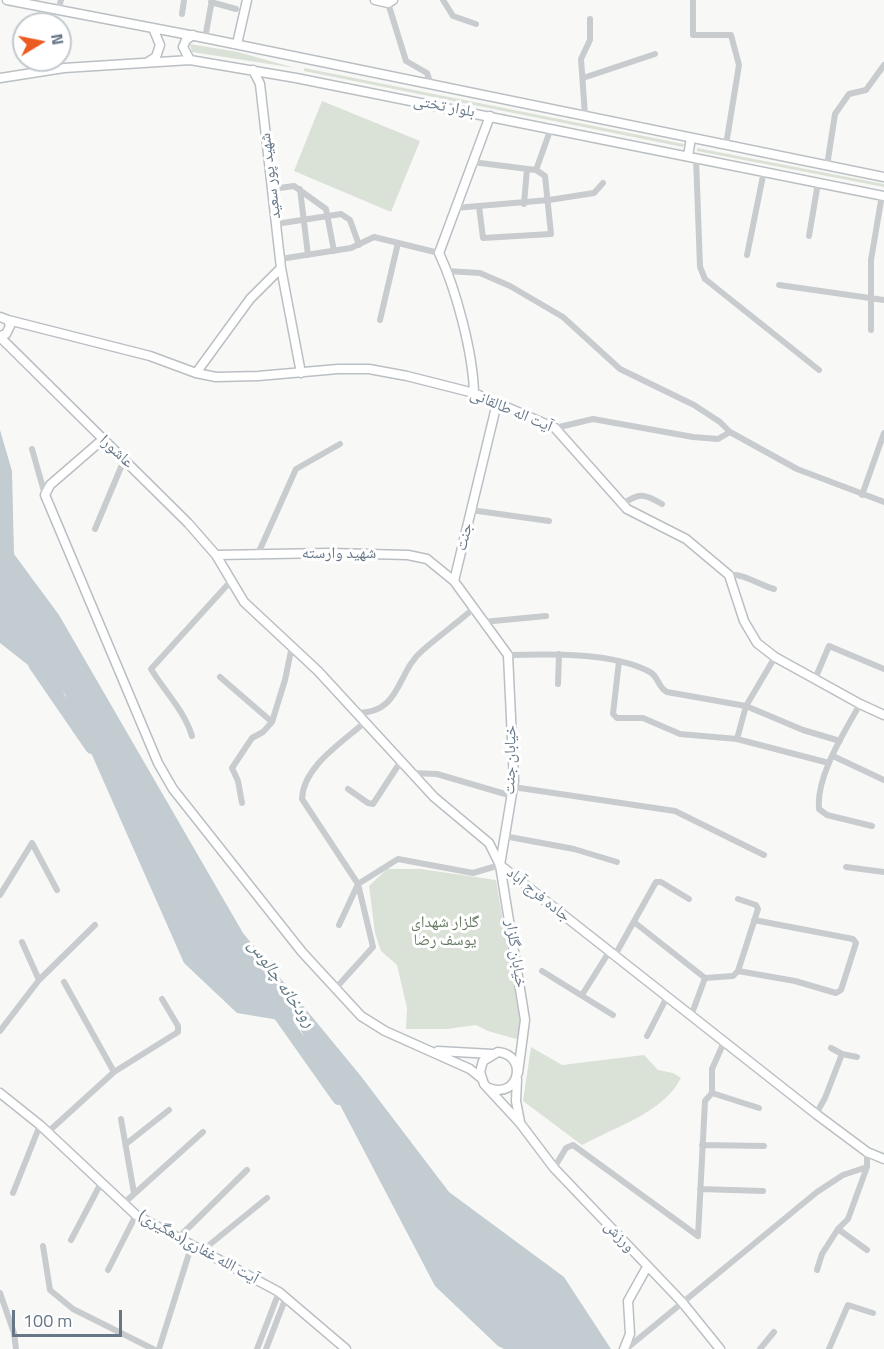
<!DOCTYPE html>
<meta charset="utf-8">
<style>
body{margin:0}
#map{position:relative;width:884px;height:1349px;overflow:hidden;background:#f8f9f6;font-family:"Titillium Web",sans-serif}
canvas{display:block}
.north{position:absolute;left:12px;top:12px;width:60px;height:60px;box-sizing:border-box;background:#fff;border:2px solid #c2c9cf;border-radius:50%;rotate:80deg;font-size:16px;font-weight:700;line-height:24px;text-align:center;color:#678}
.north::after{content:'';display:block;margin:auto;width:21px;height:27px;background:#ec5b22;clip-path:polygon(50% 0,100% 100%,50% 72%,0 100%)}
.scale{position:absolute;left:12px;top:1310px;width:110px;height:27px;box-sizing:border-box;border:3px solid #678;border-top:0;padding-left:8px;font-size:18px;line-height:21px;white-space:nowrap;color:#678;-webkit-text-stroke:4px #fff;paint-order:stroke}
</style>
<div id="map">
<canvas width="884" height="1349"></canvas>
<div class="north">N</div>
<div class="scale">100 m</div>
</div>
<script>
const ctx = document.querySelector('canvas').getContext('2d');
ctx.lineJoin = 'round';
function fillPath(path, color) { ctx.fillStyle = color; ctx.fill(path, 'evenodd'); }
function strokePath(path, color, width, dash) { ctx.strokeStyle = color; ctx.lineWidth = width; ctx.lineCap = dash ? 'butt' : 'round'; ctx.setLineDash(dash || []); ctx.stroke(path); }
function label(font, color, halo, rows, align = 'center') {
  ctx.font = font + ' "Titillium Web","Noto Naskh Arabic",sans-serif'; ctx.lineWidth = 6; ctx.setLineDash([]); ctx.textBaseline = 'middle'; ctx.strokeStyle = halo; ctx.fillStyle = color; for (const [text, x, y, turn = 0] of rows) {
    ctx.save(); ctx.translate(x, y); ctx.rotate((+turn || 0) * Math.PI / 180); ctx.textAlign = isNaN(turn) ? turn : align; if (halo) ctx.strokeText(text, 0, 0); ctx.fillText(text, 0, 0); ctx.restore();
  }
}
fillPath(new Path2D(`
 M 190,44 L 238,52 L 295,68 L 192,52 Z
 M 304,68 L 684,144 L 683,147 L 304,71 Z
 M 322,101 L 420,141 L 391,212 L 294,171 Z
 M 697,148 L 884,184 L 884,187 L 697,151 Z
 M 387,869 L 421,869 L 496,880 L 522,1033 L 516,1039 L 488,1031 L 476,1025 L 447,1029 L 406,1029 L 407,1008 L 397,965 L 381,951 L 375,933 L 369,886 Z
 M 531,1047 L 562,1065 L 644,1055 L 658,1070 L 673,1073 L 681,1078 C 663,1113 615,1127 582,1145 L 523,1101 Z`), '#dae1d6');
fillPath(new Path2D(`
 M 0,430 L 12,471 L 14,554 L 59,615 L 243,933 L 360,1075 L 449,1192 L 564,1277 L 611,1349 L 504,1349 L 498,1346 L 435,1286 L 297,1023 L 237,1013 L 184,963 L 65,694 L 0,643 Z`), '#c2ccd1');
strokePath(new Path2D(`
 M 35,664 L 92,747
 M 274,1006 L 339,1098`), '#c2ccd1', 14);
const secondary = new Path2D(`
 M 7,0 L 205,38 L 884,177
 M 375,0 L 388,3 L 393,0
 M 237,44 L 247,0
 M 190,60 L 183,47 L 186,40 L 193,35
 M 148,62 L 156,57 L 160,45 L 153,28
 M 253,70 L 260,84 L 281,268 L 301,373
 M 0,78 L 64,68 L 190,60 L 296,78 L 884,196
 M 688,156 L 691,138
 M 0,317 L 8,320 L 10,326 L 6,334 L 0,336
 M 8,320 L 150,356 L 196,373 L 216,377 L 258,376 L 338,369 L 369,369 L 407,376 L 474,393 L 555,428 L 627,509 L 686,539 L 729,575 L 744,621 L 757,643 L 775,657 L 860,704 L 884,715
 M 0,337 L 188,523 L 216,555 L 244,602 L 318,671 L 434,797 L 489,843 L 500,865 L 816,1114 L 867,1152 L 884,1159
 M 196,373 L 250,299 L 281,268
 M 474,393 C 473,353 456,289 439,253 L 490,116
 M 497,403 L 454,581 L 508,655 L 514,781 L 500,865 L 525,1020 L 518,1073
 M 102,440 L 50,485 L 45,495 L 158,763 L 173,789 L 302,952 L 361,1016 L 385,1031 L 470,1069 L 481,1078
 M 216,555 L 329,553 L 408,555 L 427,559 L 454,581
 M 438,1051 L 492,1054
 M 517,1079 L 516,1101 L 520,1122
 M 489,1088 C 519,1100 529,1055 498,1052 L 483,1061 L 480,1072 L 484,1084 L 520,1123 L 554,1168 L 682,1302 L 720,1349
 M 0,1093 L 40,1125 L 136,1215 L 279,1292 L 346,1349
 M 624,1349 L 630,1334 L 628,1301 L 647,1267`);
strokePath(secondary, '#babfc4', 11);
strokePath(new Path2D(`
 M 443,0 L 453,16 L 476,24
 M 693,0 L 693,35 L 731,35 L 739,65 L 726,145
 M 211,2 L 236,9
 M 388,3 L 406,61 L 427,73 L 431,85
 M 58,11 L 61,0
 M 182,14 L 184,0
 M 205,38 L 212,0
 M 583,78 L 655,54
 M 585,115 L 581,59 L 590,40 L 590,19
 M 696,158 L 700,267 L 705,279 L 819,370
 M 472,162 L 536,170 L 545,176 L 551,234 L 483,238 L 479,206
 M 827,166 L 835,114 L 849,94 L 866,90 L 884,65
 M 536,170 L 551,128
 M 272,189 L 294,186 L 326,209 L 334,251
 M 300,189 L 308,255
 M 524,204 L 527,169
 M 455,208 L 549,200 L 594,193 L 603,183
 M 276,224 L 341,214 L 350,220 L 359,245
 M 809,236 L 818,183
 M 747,255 L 764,171
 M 280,259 L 351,248 L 374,237 L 439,253
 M 447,271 L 480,273 L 510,286 L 563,317 L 620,369 L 694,405 L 720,422 L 730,432
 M 779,285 L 884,300
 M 380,320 L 398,243
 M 871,330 L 871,260 L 882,195
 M 555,428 L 593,419 L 693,437 L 718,439 L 730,432 L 797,469 L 884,502
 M 32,449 L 45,495
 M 862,495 L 884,433
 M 623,504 C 639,492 645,494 662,504
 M 471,510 L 549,521
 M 95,529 L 124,460
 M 257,556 L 296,469 L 340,444
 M 729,575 C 743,573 760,585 774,589
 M 483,622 L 546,616
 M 508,655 C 550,654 613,652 650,672 C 659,677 658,688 667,692 L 746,706 L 803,730 L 840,741
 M 619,661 L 613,714 L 617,718 L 643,718 L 680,734 L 737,739 L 829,763
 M 220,677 L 272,722
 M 815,679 L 829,646 L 884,669
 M 558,684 L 559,654
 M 860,704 C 844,733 816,776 819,809 L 827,815 L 872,826
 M 357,713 C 402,713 396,672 423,650 C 439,636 457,623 473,609
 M 192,736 C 184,710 165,692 151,669 L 230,582
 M 737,739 L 746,706 L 775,657
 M 833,756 L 884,780
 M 411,773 L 437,774 L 512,796
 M 513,787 L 675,811 L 764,855
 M 348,789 L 368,803 L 373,804 L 401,761
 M 242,803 L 238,781 L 232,768 L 252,738 L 263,732 L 272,722 L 285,680 L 292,646
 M 504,836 L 574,849 L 617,862
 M 846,867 L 884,872
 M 0,895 L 32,843 L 57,890
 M 634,922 L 705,978
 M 339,925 L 358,884 L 398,859 L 473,873 L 500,865
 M 22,942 L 39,980
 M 614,957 L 656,882 L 661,882 L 689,899
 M 542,971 L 613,1015
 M 738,971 L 795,981 L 836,993 L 841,990 L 856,943 L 853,939 L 754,920
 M 64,982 L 114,1072
 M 335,989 L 373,947 L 358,884 L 302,799 C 303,766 343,742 365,722
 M 582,995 L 609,952
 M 691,1016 L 705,978 L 733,976 L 738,971 L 758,909 L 756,905 L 738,899
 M 0,1031 L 39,980 L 95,925
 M 647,1036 L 667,997
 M 842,1054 L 857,1057
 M 712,1093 L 759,1108
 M 816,1114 L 825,1098 L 842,1054 L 831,1048
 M 121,1119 L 134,1193
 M 48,1132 L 114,1072 L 178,1032 L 178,1026 L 162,999
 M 126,1144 L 169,1110
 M 702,1145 L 764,1146
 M 554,1168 L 566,1148 L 573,1145 L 698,1236
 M 700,1189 L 763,1191
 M 13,1193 L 40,1125
 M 123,1204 L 203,1132
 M 838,1229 L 867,1250
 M 698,1236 L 705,1101 L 712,1093 L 712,1069 L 724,1042
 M 179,1237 L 247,1170
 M 71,1240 L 101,1183
 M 43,1246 L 50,1290 L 73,1309 L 153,1349
 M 203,1250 L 267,1198
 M 108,1270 L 136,1215
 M 817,1270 L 822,1254 L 838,1229 L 848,1219 L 867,1167 L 867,1152
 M 0,1293 L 14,1333 L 16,1349
 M 159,1349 L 192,1244
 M 257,1349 L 279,1292
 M 266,1349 L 286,1297
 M 626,1349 L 817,1192 L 843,1175 L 867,1167
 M 760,1349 L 774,1332
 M 829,1349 L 848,1305 L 873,1313`), '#c8cccf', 6);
strokePath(secondary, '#fff', 8);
label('16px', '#678', '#fff', [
 ["بلوار تختی",444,107,11],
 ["شهید پور سعید",271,176,-97],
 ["آیت اله طالقانی",511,411,23],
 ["عاشورا",116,452,43],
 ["جنت",465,537,-76],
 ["شهید وارسته",339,554],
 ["خیابان جنت",511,760,-89],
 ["جاده فرج آباد",538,895,39],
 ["خیابان گلزار",515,954,81],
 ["ورزش",619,1237,47],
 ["آیت الله غفاری(دهگیری)",198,1248,29]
]);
label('16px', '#657a61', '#fff', [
 ["گلزار شهدای",445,923],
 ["یوسف رضا",445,941]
]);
label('italic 18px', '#627983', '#fff', [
 ["رودخانه چالوس",281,984,55]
]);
</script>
